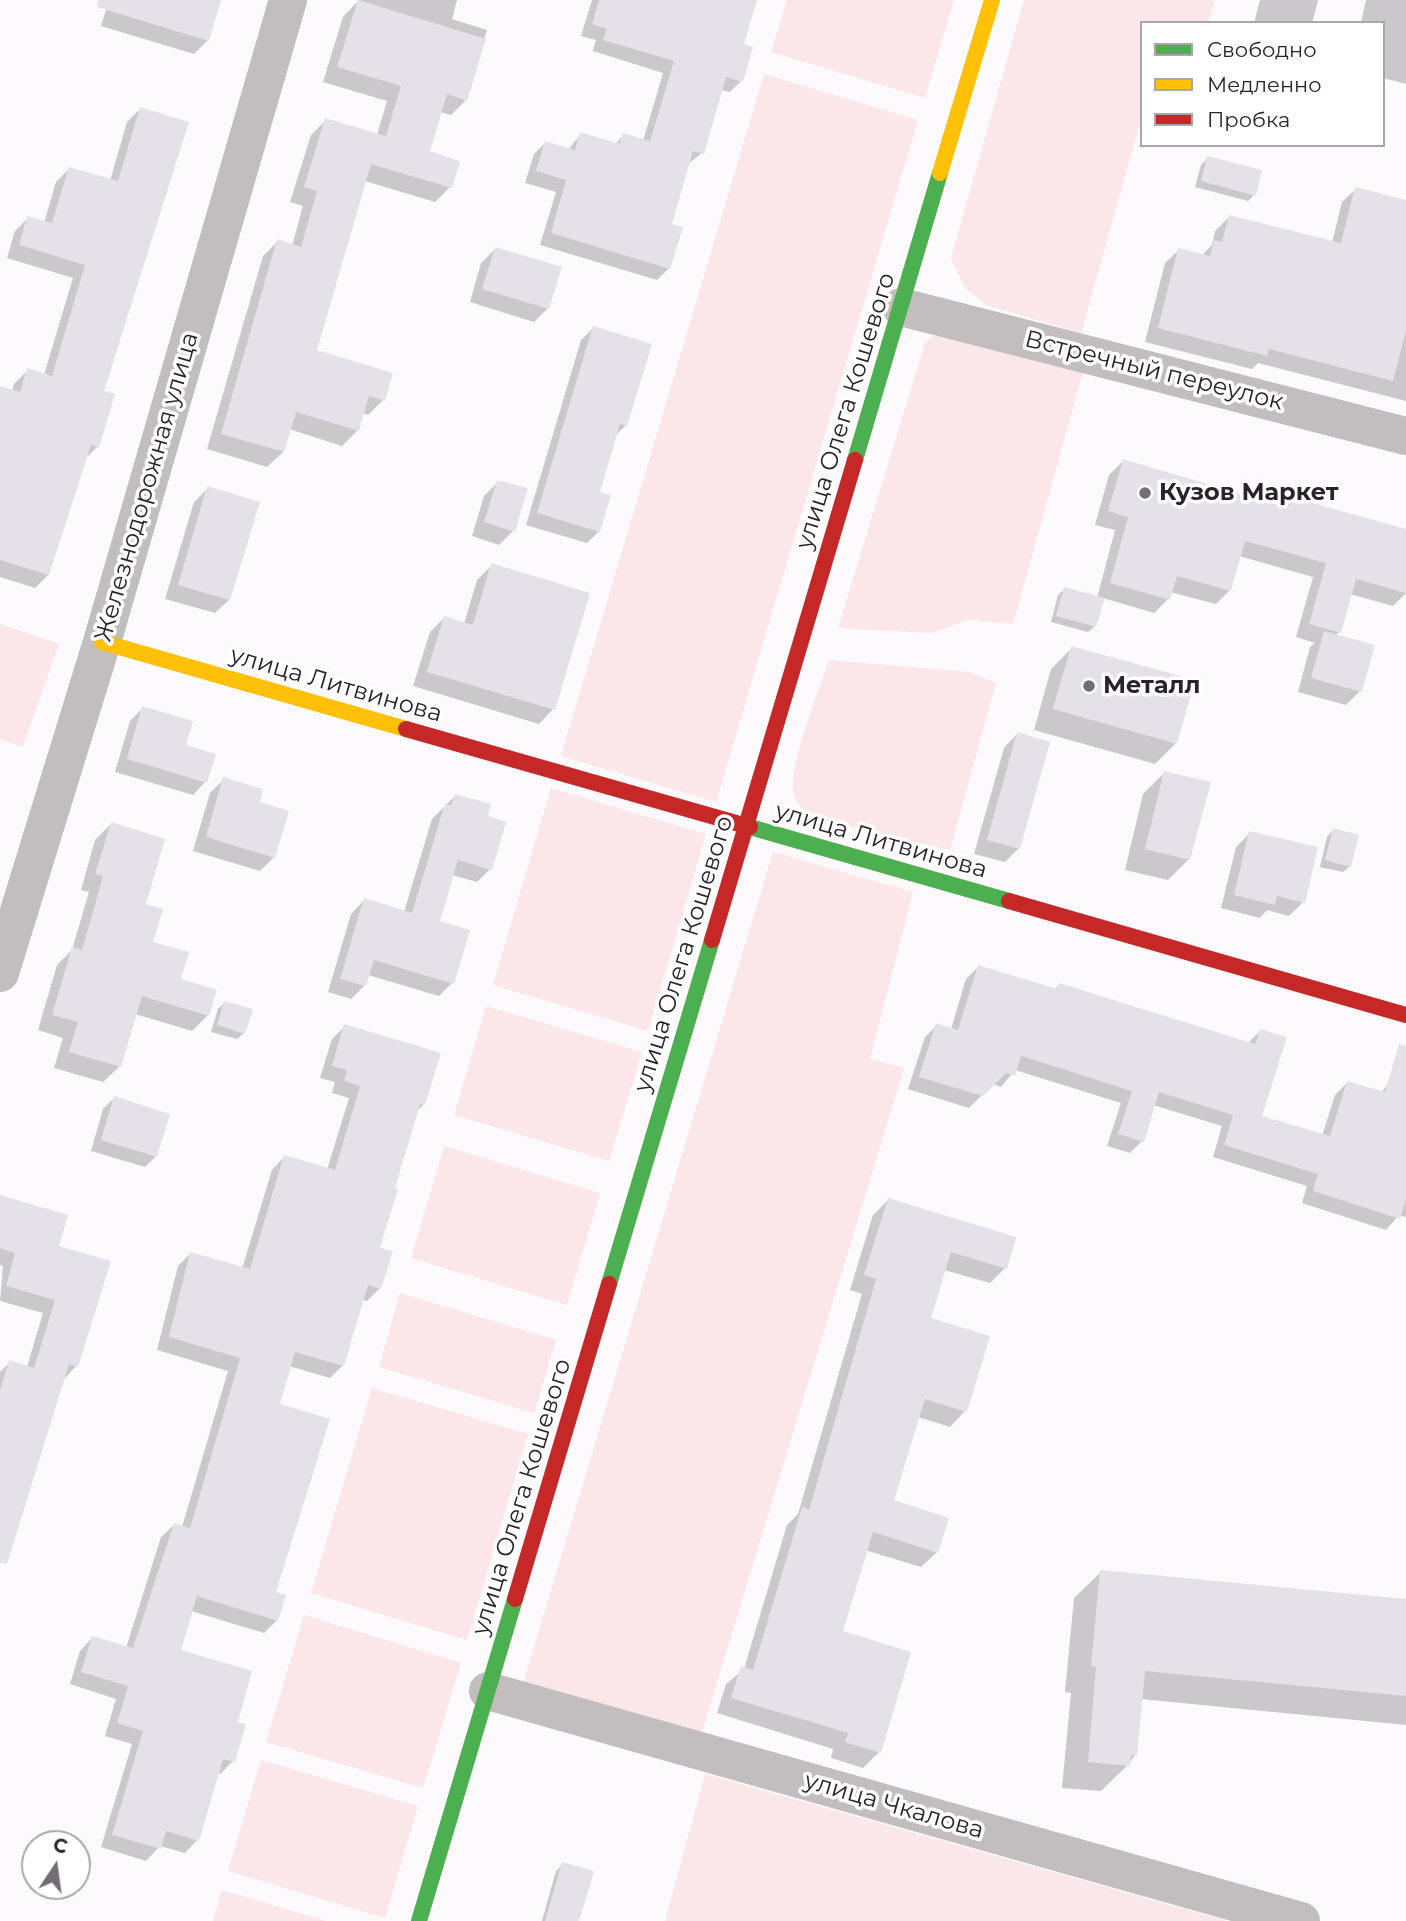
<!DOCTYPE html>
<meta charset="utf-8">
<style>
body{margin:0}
#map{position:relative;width:1406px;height:1921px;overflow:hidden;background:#fdfafd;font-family:Montserrat,sans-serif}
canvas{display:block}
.legend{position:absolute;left:1140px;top:21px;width:245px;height:126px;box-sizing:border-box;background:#fff;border:2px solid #aaa7aa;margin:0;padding:9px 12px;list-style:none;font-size:21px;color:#2b232b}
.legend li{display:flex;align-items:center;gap:14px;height:35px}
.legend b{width:35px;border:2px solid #aaa7aa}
.north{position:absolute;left:21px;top:1830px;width:70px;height:70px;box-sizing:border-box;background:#fff;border:2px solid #aaa7aa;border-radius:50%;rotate:13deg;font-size:19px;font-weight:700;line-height:28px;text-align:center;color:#2b232b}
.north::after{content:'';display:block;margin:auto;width:24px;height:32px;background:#746e74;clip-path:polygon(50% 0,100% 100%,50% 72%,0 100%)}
</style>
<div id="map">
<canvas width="1406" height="1921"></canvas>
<ul class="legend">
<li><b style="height:9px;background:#4caf50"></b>Свободно</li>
<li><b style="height:9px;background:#ffc107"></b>Медленно</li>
<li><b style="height:9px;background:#c62828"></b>Пробка</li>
</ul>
<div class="north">С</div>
</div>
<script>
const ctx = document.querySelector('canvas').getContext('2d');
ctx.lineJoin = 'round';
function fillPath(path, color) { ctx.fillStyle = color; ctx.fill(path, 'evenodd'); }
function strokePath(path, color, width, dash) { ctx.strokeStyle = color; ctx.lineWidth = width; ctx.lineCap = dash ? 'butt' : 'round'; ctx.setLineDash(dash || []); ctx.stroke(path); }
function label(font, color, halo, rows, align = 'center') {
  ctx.font = font + ' Montserrat,sans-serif'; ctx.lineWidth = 7; ctx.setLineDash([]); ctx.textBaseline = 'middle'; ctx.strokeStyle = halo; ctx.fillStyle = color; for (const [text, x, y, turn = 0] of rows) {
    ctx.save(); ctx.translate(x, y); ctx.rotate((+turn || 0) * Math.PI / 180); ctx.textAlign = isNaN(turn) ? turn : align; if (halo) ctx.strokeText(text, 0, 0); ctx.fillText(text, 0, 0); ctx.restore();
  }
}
fillPath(new Path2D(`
 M 787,0 L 954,0 L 925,98 L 771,52 Z
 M 1024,0 L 1215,0 L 1208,23 L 1142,23 L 1142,116 L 1081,333 L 986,305 L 965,288 L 951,258 Z
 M 764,74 L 918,120 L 716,802 L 561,756 Z
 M 947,333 L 1084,368 L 1013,624 L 968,620 L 931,633 L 838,628 L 925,343 L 934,336 Z
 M 0,624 L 59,644 L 23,747 L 0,739 Z
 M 829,660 L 970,672 L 996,683 L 950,850 L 815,818 C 804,811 794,803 793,788 C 792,756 818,693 829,660 Z
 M 551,788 L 706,834 L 648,1031 L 493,985 Z
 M 773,852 L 913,892 L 870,1059 L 904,1068 L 701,1735 L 530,1688 L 524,1680 Z
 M 486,1006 L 642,1052 L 609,1161 L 454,1115 Z
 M 444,1146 L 600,1193 L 567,1305 L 411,1258 Z
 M 400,1293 L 556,1340 L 534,1413 L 379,1367 Z
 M 372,1388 L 528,1434 L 467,1640 L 311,1593 Z
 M 304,1615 L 461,1663 L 423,1788 L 266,1742 Z
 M 261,1760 L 418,1806 L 385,1918 L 228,1871 Z
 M 705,1774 L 1227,1921 L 665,1921 Z
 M 222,1890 L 326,1921 L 213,1921 Z`), '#fbe6e9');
fillPath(new Path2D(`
 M 109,0 L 220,0 L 208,40 L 194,54 L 101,26 Z
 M 359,0 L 457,0 L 452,19 L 487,30 L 466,100 L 451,115 L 440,112 L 428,153 L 450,187 L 435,202 L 365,181 L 315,352 L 383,400 L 368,415 L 363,413 L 357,431 L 342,446 L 289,429 L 283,452 L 267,467 L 207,449 L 263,256 L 278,241 L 292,246 L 303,206 L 290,202 L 311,135 L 326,120 L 377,135 L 387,101 L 323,82 L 343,17 Z
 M 592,0 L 755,0 L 742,45 L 741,81 L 730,92 L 721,90 L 702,153 L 688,164 L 669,225 L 669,268 L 657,280 L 540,245 L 556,192 L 525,183 L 534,154 L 545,143 L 568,150 L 581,134 L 614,145 L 624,135 L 643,141 L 663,73 L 593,51 L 596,40 L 581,36 Z
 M 1260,0 L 1318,0 L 1312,23 L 1254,23 Z
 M 1366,0 L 1406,0 L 1406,84 L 1383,78 L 1383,23 L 1361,23 Z
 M 140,109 L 102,392 L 97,447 L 84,460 L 48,575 L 35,588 L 0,577 L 0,388 L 12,391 L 14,384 L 28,370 L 44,375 L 73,278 L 7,258 L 15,231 L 28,218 L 44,223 L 56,182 L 70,168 L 110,181 L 127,122 Z
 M 1208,158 L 1254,195 L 1248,201 L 1195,187 L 1201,165 Z
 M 1356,189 L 1406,249 L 1406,401 L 1258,363 L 1252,369 L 1145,342 L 1165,263 L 1179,250 L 1202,255 L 1212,245 L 1215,231 L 1229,217 L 1332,243 L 1342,202 Z
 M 495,249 L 548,308 L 534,322 L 470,302 L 481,263 Z
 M 593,328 L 626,425 L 614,437 L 598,493 L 599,531 L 587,543 L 526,525 L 581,340 Z
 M 1123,461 L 1282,508 L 1292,499 L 1406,530 L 1406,593 L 1393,606 L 1350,594 L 1339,632 L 1335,636 L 1360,691 L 1346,705 L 1298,692 L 1310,647 L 1315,643 L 1296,637 L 1313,577 L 1239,556 L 1230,590 L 1216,604 L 1170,592 L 1168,599 L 1154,613 L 1103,598 L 1095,626 L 1088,632 L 1051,622 L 1058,595 L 1065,589 L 1097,598 L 1115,530 L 1095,525 L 1109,475 Z
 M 498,482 L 513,531 L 499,545 L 472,536 L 484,496 Z
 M 208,488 L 229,600 L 215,613 L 165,599 L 194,502 Z
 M 492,565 L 553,709 L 539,724 L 413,686 L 430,632 L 444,618 L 464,624 L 477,580 Z
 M 1072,648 L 1176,743 L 1155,764 L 1034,730 L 1051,669 Z
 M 143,708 L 184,747 L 205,782 L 193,795 L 115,772 L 130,721 Z
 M 1017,734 L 1019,848 L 1005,862 L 974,854 L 1004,748 Z
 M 1164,773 L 1189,859 L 1168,880 L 1125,870 L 1143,794 Z
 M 224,779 L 257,804 L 274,857 L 260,871 L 193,851 L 210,793 Z
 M 455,796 L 486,817 L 490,869 L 477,882 L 452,875 L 438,923 L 452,983 L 439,996 L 368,975 L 365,985 L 351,999 L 328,992 L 351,914 L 364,900 L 404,912 L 432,819 Z
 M 111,824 L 143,905 L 151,943 L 208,1015 L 192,1031 L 135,1014 L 119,1067 L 103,1082 L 54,1068 L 63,1038 L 38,1030 L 57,965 L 72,950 L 89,892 L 81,890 L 95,840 Z
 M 1333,830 L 1350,866 L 1343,872 L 1320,867 L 1327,837 Z
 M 1250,833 L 1303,902 L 1289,916 L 1267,910 L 1260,918 L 1221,908 L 1236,847 Z
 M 978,967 L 1054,990 L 1059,985 L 1247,1044 L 1260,1031 L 1260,1117 L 1322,1136 L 1335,1095 L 1347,1083 L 1380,1093 L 1388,1085 L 1406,1090 L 1406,1217 L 1399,1215 L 1386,1230 L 1302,1203 L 1307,1186 L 1213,1157 L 1222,1126 L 1153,1105 L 1142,1141 L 1130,1153 L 1107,1146 L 1121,1103 L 1015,1070 L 1001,1087 L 993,1084 L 969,1108 L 908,1089 L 925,1037 L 937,1025 L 951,1029 L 966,979 Z
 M 224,1003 L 244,1033 L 237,1039 L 211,1032 L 218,1009 Z
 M 345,1026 L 424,1104 L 416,1112 L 393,1189 L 378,1249 L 380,1288 L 367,1301 L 362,1300 L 343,1365 L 330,1378 L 289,1366 L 278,1405 L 274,1593 L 277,1620 L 264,1633 L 191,1611 L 179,1651 L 235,1723 L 233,1761 L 220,1774 L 217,1773 L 197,1840 L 185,1853 L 160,1846 L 146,1861 L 101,1847 L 132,1744 L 105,1736 L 116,1699 L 70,1684 L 80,1651 L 92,1638 L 126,1648 L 161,1537 L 174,1525 L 182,1527 L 228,1371 L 157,1350 L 178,1266 L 191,1253 L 242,1269 L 272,1170 L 284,1157 L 327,1170 L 349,1098 L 332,1093 L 335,1082 L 320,1078 L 332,1039 Z
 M 114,1098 L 156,1156 L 145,1167 L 91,1151 L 103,1109 Z
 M 0,1197 L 57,1247 L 76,1366 L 63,1380 L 0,1543 L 0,1372 L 10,1362 L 27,1367 L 43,1313 L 0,1301 L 3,1266 L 0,1265 Z
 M 888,1200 L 1005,1268 L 990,1283 L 944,1270 L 929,1319 L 965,1411 L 950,1427 L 918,1417 L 892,1502 L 937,1552 L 921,1567 L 865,1550 L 840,1632 L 879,1752 L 863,1768 L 831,1758 L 833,1749 L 717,1713 L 726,1684 L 744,1669 L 787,1525 L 798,1514 L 862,1294 L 850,1290 L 873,1215 Z
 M 1101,1572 L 1406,1601 L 1406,1725 L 1141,1699 L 1135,1755 L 1128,1765 L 1101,1791 L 1062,1788 L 1071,1693 L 1065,1692 L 1074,1598 Z
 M 563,1864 L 578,1921 L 542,1921 L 556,1871 Z`), '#0003');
fillPath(new Path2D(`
 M 98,0 L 221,0 L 209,41 L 97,7 Z
 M 358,0 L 486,39 L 467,101 L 447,94 L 430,151 L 460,161 L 452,188 L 371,164 L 317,350 L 393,373 L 385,401 L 369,396 L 359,431 L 296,412 L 284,452 L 221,434 L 277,239 L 301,247 L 317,191 L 304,187 L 325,118 L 386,136 L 401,86 L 337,67 Z
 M 599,0 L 757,0 L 744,44 L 753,47 L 743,82 L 726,77 L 704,154 L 693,151 L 672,224 L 683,227 L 670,269 L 551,233 L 566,180 L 536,171 L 545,141 L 575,150 L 580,132 L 620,144 L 623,133 L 650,141 L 674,61 L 603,40 L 607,29 L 592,24 Z
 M 140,107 L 189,122 L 104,391 L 115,394 L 99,448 L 91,445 L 49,575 L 0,560 L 0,386 L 20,392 L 27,368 L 52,376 L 85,265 L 19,245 L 27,216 L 52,223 L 69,167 L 118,181 Z
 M 1207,156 L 1262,170 L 1256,196 L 1201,181 Z
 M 1355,187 L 1406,200 L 1406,330 L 1393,381 L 1269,349 L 1267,356 L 1158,328 L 1178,248 L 1210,256 L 1214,240 L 1222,242 L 1229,215 L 1341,243 Z
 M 495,247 L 562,267 L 549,309 L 482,289 Z
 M 593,326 L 652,344 L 627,426 L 620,424 L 600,492 L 611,495 L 600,532 L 537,513 Z
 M 1123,459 L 1288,508 L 1291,497 L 1406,529 L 1406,593 L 1356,579 L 1341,633 L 1309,624 L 1326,563 L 1245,541 L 1231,591 L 1177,576 L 1170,600 L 1110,583 L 1128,517 L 1108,511 Z
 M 497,480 L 528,488 L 515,532 L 484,522 Z
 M 207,486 L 260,502 L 230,600 L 178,585 Z
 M 491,563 L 590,593 L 555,710 L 427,672 L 444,616 L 473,625 Z
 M 1064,587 L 1105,598 L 1096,627 L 1056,616 Z
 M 1324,631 L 1375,645 L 1362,692 L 1311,678 Z
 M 1071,646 L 1195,680 L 1177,744 L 1053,709 Z
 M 142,706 L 193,721 L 186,745 L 216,754 L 207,783 L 127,759 Z
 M 1017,732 L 1050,742 L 1020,849 L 987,840 Z
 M 1164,771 L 1211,782 L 1190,860 L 1145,849 Z
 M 223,777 L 263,789 L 260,802 L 289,811 L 275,858 L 206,837 Z
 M 455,794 L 491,804 L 488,816 L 506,822 L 492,870 L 458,860 L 440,921 L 470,930 L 454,984 L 374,960 L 366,986 L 340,979 L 364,898 L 412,913 L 445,803 L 451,806 Z
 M 111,822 L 165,839 L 146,904 L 163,909 L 153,942 L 189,952 L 181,979 L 217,990 L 209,1016 L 142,996 L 121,1067 L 69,1052 L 78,1022 L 52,1015 L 72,947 L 82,950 L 103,876 L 95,874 Z
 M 1333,828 L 1359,835 L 1351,867 L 1325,860 Z
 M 1249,831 L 1318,847 L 1305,903 L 1277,896 L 1275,905 L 1234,895 Z
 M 978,965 L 1057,989 L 1059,983 L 1255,1044 L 1260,1029 L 1287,1037 L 1262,1116 L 1330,1136 L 1347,1081 L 1385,1092 L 1399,1044 L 1406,1046 L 1406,1199 L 1400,1219 L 1313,1191 L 1318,1174 L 1224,1145 L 1233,1115 L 1159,1092 L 1144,1142 L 1118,1134 L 1132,1091 L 1021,1056 L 1015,1076 L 1006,1073 L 983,1096 L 919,1077 L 936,1023 L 958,1030 Z
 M 224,1001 L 253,1009 L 245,1034 L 217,1025 Z
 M 344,1024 L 441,1053 L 425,1105 L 420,1104 L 395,1188 L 398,1189 L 380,1248 L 393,1251 L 381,1289 L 368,1285 L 344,1366 L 295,1352 L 280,1404 L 330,1419 L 276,1592 L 286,1595 L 278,1621 L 197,1596 L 181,1650 L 252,1671 L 238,1722 L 246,1724 L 235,1762 L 223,1759 L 199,1841 L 166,1831 L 161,1849 L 112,1835 L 143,1731 L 117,1723 L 128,1686 L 81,1672 L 92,1636 L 133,1648 L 174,1523 L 190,1528 L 240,1358 L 169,1337 L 190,1252 L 250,1269 L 284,1155 L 335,1170 L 360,1086 L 344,1081 L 347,1070 L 332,1066 Z
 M 114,1096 L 170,1114 L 157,1157 L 101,1140 Z
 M 0,1195 L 68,1215 L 59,1246 L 111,1261 L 78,1367 L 69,1364 L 7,1564 L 0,1563 L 0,1391 L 9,1360 L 34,1368 L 55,1300 L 6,1286 L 15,1253 L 0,1248 Z
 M 888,1198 L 1016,1237 L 1007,1269 L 951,1252 L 931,1318 L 990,1336 L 967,1412 L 925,1399 L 894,1500 L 949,1518 L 938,1553 L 873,1532 L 843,1631 L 911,1652 L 881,1753 L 845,1742 L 848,1733 L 731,1698 L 741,1666 L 753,1670 L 802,1507 L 809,1510 L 876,1279 L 864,1275 Z
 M 1100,1570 L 1406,1599 L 1406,1696 L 1145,1671 L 1137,1756 L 1131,1755 L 1130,1766 L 1088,1762 L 1096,1667 L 1091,1666 Z
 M 562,1862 L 594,1871 L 579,1921 L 545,1921 Z`), '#e5e1e8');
strokePath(new Path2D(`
 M 901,307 L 1406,436
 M 0,973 L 102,642 L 288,0
 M 488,1691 L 1301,1921`), '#c2bec0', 38);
strokePath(new Path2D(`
 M 855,460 L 940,173
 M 750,827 L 1009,901
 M 609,1284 L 712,940
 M 419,1921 L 515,1599`), '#4caf50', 16);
strokePath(new Path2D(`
 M 940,173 L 992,0
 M 102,642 L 406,729`), '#ffc107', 16);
strokePath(new Path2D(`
 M 406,729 L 750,827
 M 1009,901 L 1406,1015
 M 712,940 L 855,460
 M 515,1599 L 609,1284`), '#c62828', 16);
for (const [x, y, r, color] of [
 [1145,493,7,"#746e74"],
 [1089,686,7,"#746e74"]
]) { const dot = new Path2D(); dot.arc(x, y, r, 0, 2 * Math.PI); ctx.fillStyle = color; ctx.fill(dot); strokePath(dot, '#fff', 2.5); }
label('24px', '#2b232b', '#fff', [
 ["Встречный переулок",1154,371,14],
 ["улица Олега Кошевого",846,411,-73],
 ["Железнодорожная улица",147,487,-74],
 ["улица Литвинова",336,685,16],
 ["улица Литвинова",881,841,16],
 ["улица Олега Кошевого",684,954,-73],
 ["улица Олега Кошевого",522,1497,-73],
 ["улица Чкалова",894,1806,16]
]);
label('bold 24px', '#2b232b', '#fff', [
 ["Кузов Маркет",1159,493],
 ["Металл",1103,686]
], 'left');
</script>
